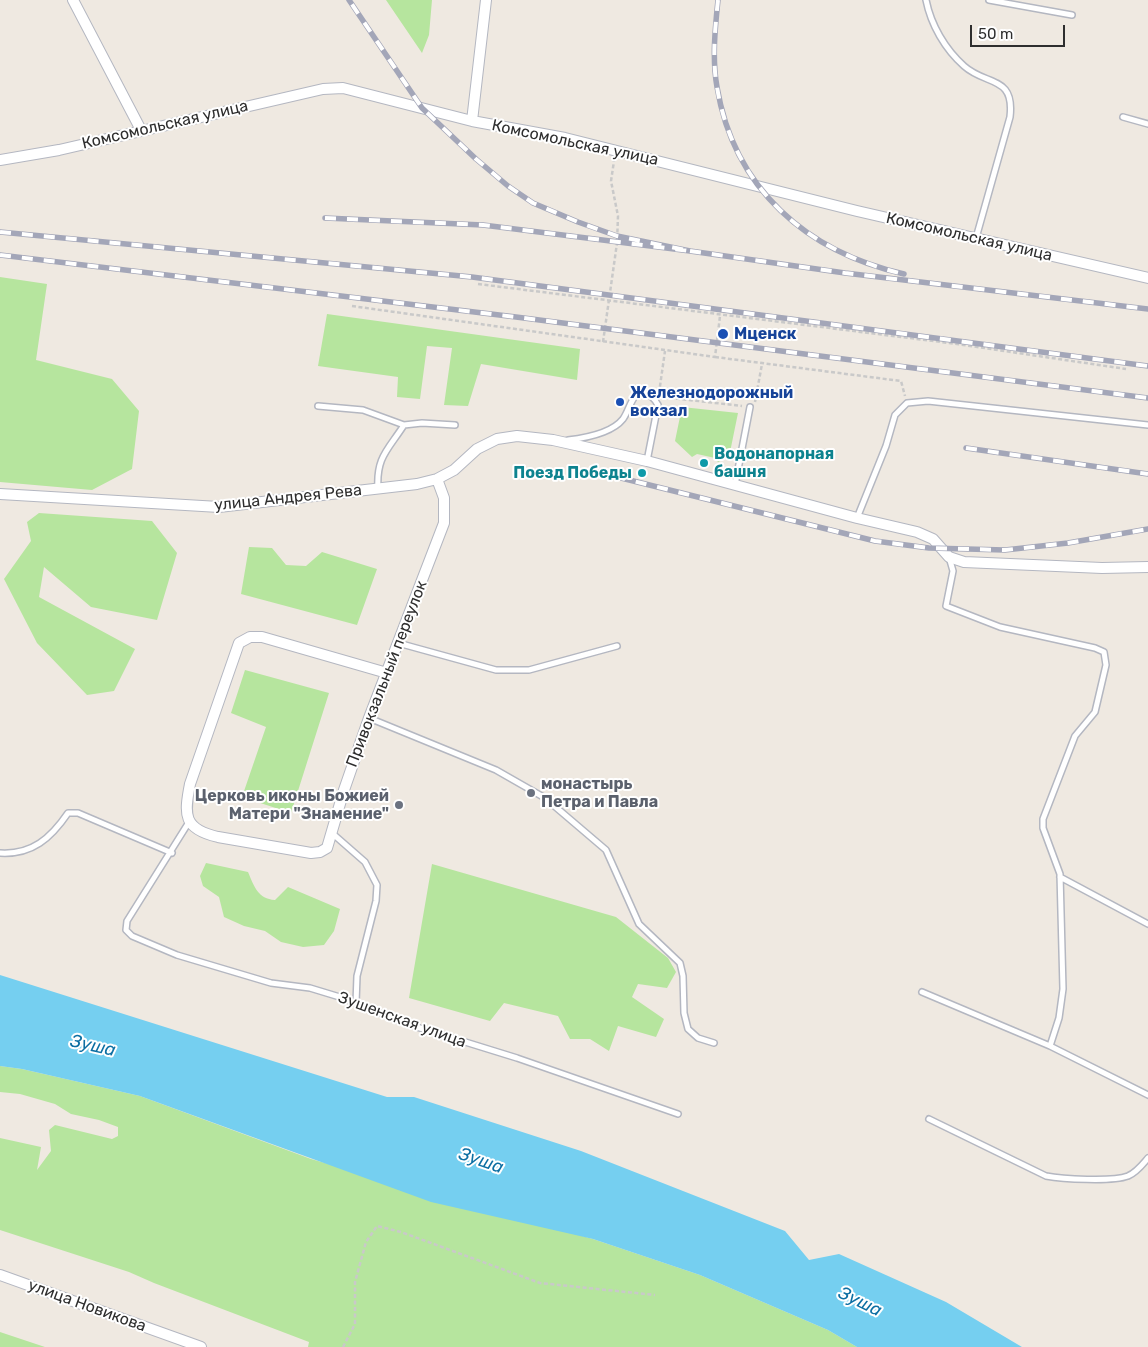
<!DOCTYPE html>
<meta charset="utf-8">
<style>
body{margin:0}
#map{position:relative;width:1148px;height:1347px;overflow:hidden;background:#efe9e1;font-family:Rubik,sans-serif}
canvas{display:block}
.scale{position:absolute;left:970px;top:25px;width:95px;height:22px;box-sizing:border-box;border:2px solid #2e2e2e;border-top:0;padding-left:6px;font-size:15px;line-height:18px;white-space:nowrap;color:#2e2e2e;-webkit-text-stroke:4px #fff;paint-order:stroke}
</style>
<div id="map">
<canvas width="1148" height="1347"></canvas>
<div class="scale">50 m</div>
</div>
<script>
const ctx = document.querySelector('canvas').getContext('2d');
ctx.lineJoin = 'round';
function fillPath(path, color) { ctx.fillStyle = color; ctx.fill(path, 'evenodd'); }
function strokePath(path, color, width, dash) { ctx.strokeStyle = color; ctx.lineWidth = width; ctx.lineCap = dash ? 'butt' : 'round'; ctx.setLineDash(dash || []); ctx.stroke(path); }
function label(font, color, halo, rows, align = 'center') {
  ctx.font = font + ' Rubik,sans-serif'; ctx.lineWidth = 4; ctx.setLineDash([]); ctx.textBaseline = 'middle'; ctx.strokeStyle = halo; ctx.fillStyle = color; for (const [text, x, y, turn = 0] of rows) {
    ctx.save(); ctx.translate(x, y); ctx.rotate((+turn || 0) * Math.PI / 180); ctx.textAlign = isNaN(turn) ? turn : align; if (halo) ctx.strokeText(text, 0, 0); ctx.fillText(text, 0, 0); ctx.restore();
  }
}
fillPath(new Path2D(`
 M 386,0 L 432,0 L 429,35 L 422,53 Z
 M 0,277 L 47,284 L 36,360 L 112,379 L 139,411 L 132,469 L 92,490 L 0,482 Z
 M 327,314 L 580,349 L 577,380 L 481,364 L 468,406 L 444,405 L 452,348 L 427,346 L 420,399 L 397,397 L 398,377 L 318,366 Z
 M 682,407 L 738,413 L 729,457 L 718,462 L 715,458 L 697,454 L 692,457 L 675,441 Z
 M 39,513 L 152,521 L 177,553 L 157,620 L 91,607 L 44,567 L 39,597 L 135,649 L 114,691 L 87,695 L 37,643 L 4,579 L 31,541 L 27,522 Z
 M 249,547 L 272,548 L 286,565 L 306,566 L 322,552 L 377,569 L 357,625 L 241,594 Z
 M 245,670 L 329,693 L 291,813 L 242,797 L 266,727 L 231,713 Z
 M 206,863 L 248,872 C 254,886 258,899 275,900 L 288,887 L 340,909 L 334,931 L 324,945 L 303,947 L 281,942 L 265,931 L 244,926 L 224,917 L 219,897 L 203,886 L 200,876 Z
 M 432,864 L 616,917 L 668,958 L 676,972 L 667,988 L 638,984 L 632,997 L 664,1019 L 656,1037 L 618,1026 L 609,1051 L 590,1039 L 570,1039 L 558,1016 L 504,1003 L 490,1021 L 409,998 Z
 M 0,1066 L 22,1069 L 140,1096 L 311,1159 L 593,1239 L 700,1275 L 828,1330 L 857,1347 L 308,1347 L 309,1342 L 154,1283 L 129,1272 L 0,1230 L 0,1138 L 41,1147 L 37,1170 L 51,1151 L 49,1130 L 55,1125 L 112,1139 L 118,1136 L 118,1127 L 99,1120 L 71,1114 L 55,1104 L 20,1094 L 0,1092 Z
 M 0,1332 L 45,1347 L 0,1347 Z`), '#b6e59e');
fillPath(new Path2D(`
 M 0,975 L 387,1097 L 414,1097 L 581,1151 L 785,1231 L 809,1260 L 839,1254 L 946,1302 L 1022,1347 L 857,1347 L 828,1330 L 700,1275 L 593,1239 L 431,1202 L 140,1096 L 22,1069 L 0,1066 Z`), '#75cff0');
const lane = new Path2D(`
 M 926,0 C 931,25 945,49 964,66 C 986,86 1015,75 1010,117 L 976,238
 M 989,0 L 1072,15
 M 1123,117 L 1148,124
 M 318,406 L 363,410 L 404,425
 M 568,440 C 585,438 612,433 623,419 C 628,412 630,402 636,395 C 646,390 653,396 658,405 L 647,461
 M 735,485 L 750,407
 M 378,489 C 376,457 388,450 404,425 L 422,423 L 455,425
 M 857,518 L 886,446 L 895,415 L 907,403 L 928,401 L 1148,425
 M 398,643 L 496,670 L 529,670 L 617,646
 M 369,718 L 496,770 L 545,798 L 606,850 L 639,924 L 680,963 L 683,976 L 684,1013 L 688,1029 L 698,1038 L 714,1043
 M 189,822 L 127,921 L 126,930 L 132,936 L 177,955 L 271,983 L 310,988 L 343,998 L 407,1024 L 517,1058 L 678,1114
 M 333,834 L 365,862 L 377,885 L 376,901 L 357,976 L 356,1003
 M 0,853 C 32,855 51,838 68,813 L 78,813 L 172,853
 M 1060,877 L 1148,924
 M 922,992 L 1050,1046 L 1059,1018 L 1063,989 L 1060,874 L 1043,828 L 1043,819 L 1075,736 L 1095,712 L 1106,665 L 1104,652 L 1095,648 L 1000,627 L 946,606 L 953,571 L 949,557
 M 1050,1046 L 1148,1095
 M 929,1119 L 1046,1176 C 1062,1179 1112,1182 1128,1176 C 1137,1172 1142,1165 1148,1158`);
const street = new Path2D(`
 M 73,0 L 141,130
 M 472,121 L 486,0
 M 0,160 L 59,150 L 323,89 L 343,88 L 472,121 L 565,138 L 857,211 L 1148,278
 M 0,494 L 219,507 L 417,484 L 437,479 L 454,470 L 477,449 L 497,439 L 517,436 L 553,440 L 647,461 L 857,518 L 917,532 L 933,539 L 949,557 L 964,562 L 1102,568 L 1148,567
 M 387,673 L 262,637 L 250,637 L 239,643 L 190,784 C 184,815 183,829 218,837 L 311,853 L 320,852 L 327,848 L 344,790 L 369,718 L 444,523 L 444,498 L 437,479
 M 0,1275 L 201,1347`);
strokePath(lane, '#b4b7c1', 8);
strokePath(street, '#b4b7c1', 12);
strokePath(new Path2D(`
 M 478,284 L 957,344 L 1126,369
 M 352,306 L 715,357 L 720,316
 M 603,342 L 617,243 L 618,216 L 611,181 L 614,161
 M 715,357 L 901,381 L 905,396
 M 659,393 L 665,351
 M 663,397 L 742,406
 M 755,402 L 762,364
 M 343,1347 L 355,1324 L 355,1282 L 366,1242 L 377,1226 L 401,1232 L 540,1283 L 655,1295`), '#c9c9c9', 2.5, [4, 2.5]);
strokePath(lane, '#fff', 5);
strokePath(street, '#fff', 10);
const rail = new Path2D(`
 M 718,0 C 715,29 712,59 717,87 C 734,189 807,252 904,274
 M 325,218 L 483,225 L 690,251 L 617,236 L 578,222 L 533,203 L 508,186 L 476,159 L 422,108 L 349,0
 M 0,232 L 472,277 L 1148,366
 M 690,251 L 845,273 L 1148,309
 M 0,255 L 516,317 L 1148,398
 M 966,448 L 1148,474
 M 593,471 L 875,541 L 929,548 L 1005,550 L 1068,543 L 1148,529`);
strokePath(rail, '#a3a6b8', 5.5);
strokePath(rail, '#fff', 4, [11]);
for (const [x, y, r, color] of [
 [723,334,6,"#1a4fb4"],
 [620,402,5,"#1a4fb4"],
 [704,463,5,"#0f9aa8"],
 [642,473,5,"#0f9aa8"],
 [531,793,5,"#6b7280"],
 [399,805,5,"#6b7280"]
]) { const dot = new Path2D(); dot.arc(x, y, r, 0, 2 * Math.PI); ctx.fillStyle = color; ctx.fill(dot); strokePath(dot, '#fff', 2); }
label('16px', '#2e2e2e', '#fff', [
 ["Комсомольская улица",165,125,-13],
 ["Комсомольская улица",575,143,12],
 ["Комсомольская улица",969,237,13],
 ["улица Андрея Рева",288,498,-6],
 ["Привокзальный переулок",387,674,-69],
 ["Зушенская улица",402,1020,20],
 ["улица Новикова",87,1306,20]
]);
label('bold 16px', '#164399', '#fff', [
 ["Мценск",734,334],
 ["Железнодорожный",630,393],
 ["вокзал",630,411]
], 'left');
label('bold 16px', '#0d838f', '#fff', [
 ["Водонапорная",714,454],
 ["башня",714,472],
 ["Поезд Победы",632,473,"right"]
], 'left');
label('bold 16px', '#5b616d', '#fff', [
 ["монастырь",541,784],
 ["Петра и Павла",541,802],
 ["Церковь иконы Божией",389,796,"right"],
 ["Матери \"Знамение\"",389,814,"right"]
], 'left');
label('italic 18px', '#0d6fa3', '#fff', [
 ["Зуша",93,1046,13],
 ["Зуша",481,1161,19],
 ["Зуша",860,1302,26]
]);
</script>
